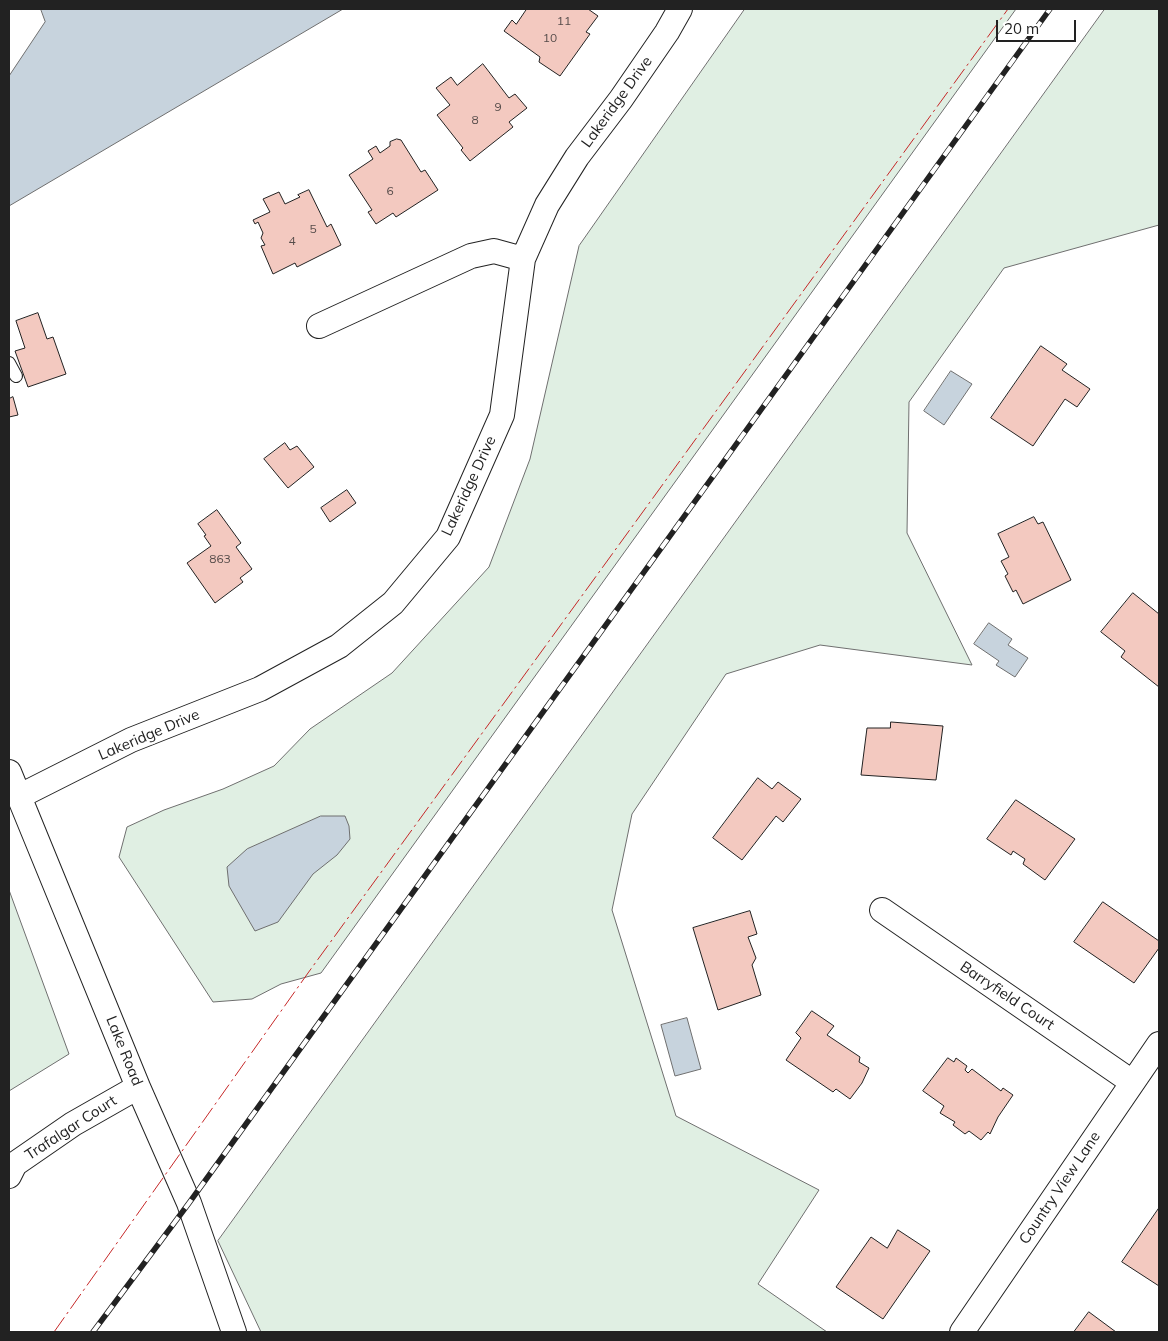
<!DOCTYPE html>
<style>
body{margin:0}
#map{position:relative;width:1168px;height:1341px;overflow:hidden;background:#fff;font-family:Mulish,sans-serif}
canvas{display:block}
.frame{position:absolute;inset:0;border:10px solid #222;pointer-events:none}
.scale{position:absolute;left:996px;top:20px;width:80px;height:22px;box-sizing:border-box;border:2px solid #222;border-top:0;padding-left:6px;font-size:15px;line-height:18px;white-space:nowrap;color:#222;-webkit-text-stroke:4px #fff;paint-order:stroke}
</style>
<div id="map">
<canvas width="1168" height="1341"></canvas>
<div class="frame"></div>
<div class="scale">20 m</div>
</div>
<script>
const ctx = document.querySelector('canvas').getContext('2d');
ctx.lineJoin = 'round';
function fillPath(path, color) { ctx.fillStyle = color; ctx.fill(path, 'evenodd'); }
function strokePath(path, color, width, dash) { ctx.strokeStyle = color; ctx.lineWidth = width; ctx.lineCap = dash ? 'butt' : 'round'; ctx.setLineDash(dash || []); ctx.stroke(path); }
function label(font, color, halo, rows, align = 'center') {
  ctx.font = font + ' Mulish,sans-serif'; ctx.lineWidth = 4; ctx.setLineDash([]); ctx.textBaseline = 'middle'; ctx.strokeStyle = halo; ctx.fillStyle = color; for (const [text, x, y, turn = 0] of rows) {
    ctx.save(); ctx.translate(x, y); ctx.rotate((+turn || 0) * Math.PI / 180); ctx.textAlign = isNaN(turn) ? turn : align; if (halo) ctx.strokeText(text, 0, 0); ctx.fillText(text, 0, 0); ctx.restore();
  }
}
const green = new Path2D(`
 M 745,9 L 1016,9 L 321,973 L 281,984 L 252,999 L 213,1002 L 119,857 L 127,827 L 164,810 L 223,789 L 274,766 L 310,729 L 392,673 L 489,567 L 530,459 L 579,246 Z
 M 1105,9 L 1159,9 L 1159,225 L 1004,268 L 909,402 L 907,533 L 972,665 L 820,645 L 726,674 L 632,814 L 612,910 L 676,1116 L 819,1190 L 758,1284 L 827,1332 L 261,1332 L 218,1241 Z
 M 9,890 L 69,1054 L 9,1091 Z`);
fillPath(green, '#e0efe3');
strokePath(green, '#6f6f6f', 1);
const water = new Path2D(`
 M 41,9 L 343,9 L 9,206 L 9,76 L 45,22 Z
 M 951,371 L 972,384 L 944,425 L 924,411 Z
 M 989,623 L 1012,639 L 1008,645 L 1028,658 L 1015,677 L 996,665 L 999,661 L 974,644 Z
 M 321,816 L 345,816 L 349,826 L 350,839 L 337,855 L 313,874 L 278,922 L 255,931 L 229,886 L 227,867 L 247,849 Z
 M 687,1018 L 701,1069 L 675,1076 L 661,1025 Z`);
fillPath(water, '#c7d3dd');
strokePath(water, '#6f6f6f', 1);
const building = new Path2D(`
 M 527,9 L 588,9 L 598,16 L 586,32 L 590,34 L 560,76 L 539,62 L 540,57 L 504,31 L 512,20 L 516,24 Z
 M 483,64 L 509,98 L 515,94 L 527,108 L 509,122 L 513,127 L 470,161 L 461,150 L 463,148 L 437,115 L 450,105 L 436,88 L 451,77 L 457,85 Z
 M 397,139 L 401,140 L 421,172 L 425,170 L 438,190 L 396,217 L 393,213 L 376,224 L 368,212 L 372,210 L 349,175 L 373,159 L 368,151 L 376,146 L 380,153 L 390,146 L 390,142 Z
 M 309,190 L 327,227 L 331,224 L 341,245 L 297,267 L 295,263 L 273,274 L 261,246 L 265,245 L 261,238 L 263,233 L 258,222 L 255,224 L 253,220 L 270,212 L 263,199 L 279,192 L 285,204 L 300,197 L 298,195 Z
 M 38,313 L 47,339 L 53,337 L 66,374 L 28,387 L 15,351 L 25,348 L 16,321 Z
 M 1041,346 L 1067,364 L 1062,370 L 1090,389 L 1077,407 L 1065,399 L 1033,446 L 991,418 Z
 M 13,397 L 18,415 L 9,417 L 9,399 Z
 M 285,443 L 290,450 L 297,446 L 314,467 L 288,488 L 264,459 Z
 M 347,490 L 356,503 L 330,522 L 321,508 Z
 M 217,510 L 241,543 L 236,547 L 252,569 L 240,578 L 243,582 L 215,603 L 187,563 L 211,546 L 204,536 L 206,535 L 198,524 Z
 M 1034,517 L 1038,524 L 1043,522 L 1071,580 L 1023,604 L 1016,590 L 1013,592 L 1005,576 L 1008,574 L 1001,561 L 1009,557 L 998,534 Z
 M 1133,593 L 1159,614 L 1159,687 L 1121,657 L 1125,651 L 1101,632 Z
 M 891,722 L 943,726 L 936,780 L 861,775 L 867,728 L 890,728 Z
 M 758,778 L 772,789 L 778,782 L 801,799 L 783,822 L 776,816 L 742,860 L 713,838 Z
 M 1016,800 L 1075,839 L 1045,880 L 1023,864 L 1025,859 L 1013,851 L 1011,855 L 987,839 Z
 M 1103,902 L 1159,941 L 1159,948 L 1134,983 L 1074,942 Z
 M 750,911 L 757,934 L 748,937 L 756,958 L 752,965 L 761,995 L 718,1010 L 693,928 Z
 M 812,1011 L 834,1026 L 827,1035 L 860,1057 L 859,1062 L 869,1068 L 862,1083 L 850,1099 L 836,1089 L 833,1092 L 786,1060 L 801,1038 L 796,1033 Z
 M 948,1058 L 954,1062 L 956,1058 L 967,1066 L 965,1070 L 968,1073 L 972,1069 L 1001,1091 L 1003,1088 L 1013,1095 L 998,1117 L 990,1134 L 988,1132 L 981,1140 L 969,1131 L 965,1134 L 953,1125 L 955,1122 L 940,1113 L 944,1106 L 923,1091 Z
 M 1159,1208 L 1159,1286 L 1122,1262 Z
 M 898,1230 L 930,1251 L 883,1319 L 836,1287 L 871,1237 L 887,1248 Z
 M 1089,1312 L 1116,1332 L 1074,1332 Z`);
fillPath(building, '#f3c9c0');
strokePath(building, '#222', 1);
const lane = new Path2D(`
 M 9,363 L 16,376`);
const street = new Path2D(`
 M 319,326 L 471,256 L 494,251 L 523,259
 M 9,772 L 138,1087 L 189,1203 L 234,1332
 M 20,796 L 131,740 L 260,689 L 339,646 L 393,603 L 448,537 L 502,415 L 523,259 L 547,205 L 577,157 L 621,99 L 667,32 L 680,9
 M 882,910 L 1132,1082
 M 9,1176 L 15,1164 L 73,1124 L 138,1087
 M 962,1332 L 1159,1044`);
strokePath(lane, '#222', 14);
strokePath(street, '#222', 26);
strokePath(lane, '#fff', 12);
strokePath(street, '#fff', 24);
const rail = new Path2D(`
 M 93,1332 L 189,1203 L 1050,9`);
strokePath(rail, '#222', 5.5);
strokePath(rail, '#fff', 4, [11]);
strokePath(new Path2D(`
 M 54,1332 L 308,973 L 1008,9`), '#c62828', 1, [18, 4, 2.5, 4]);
label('12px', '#564c4a', null, [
 ["11",564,21],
 ["10",550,38],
 ["9",498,107],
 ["8",475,120],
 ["6",390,191],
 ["5",313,229],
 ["4",292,241],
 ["863",220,559]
]);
label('15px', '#222', '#fff', [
 ["Lakeridge Drive",617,102,-54],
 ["Lakeridge Drive",469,486,-65],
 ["Lakeridge Drive",149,735,-23],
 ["Barryfield Court",1007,996,34],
 ["Lake Road",124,1051,68],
 ["Trafalgar Court",71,1128,-33],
 ["Country View Lane",1060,1188,-56]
]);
</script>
